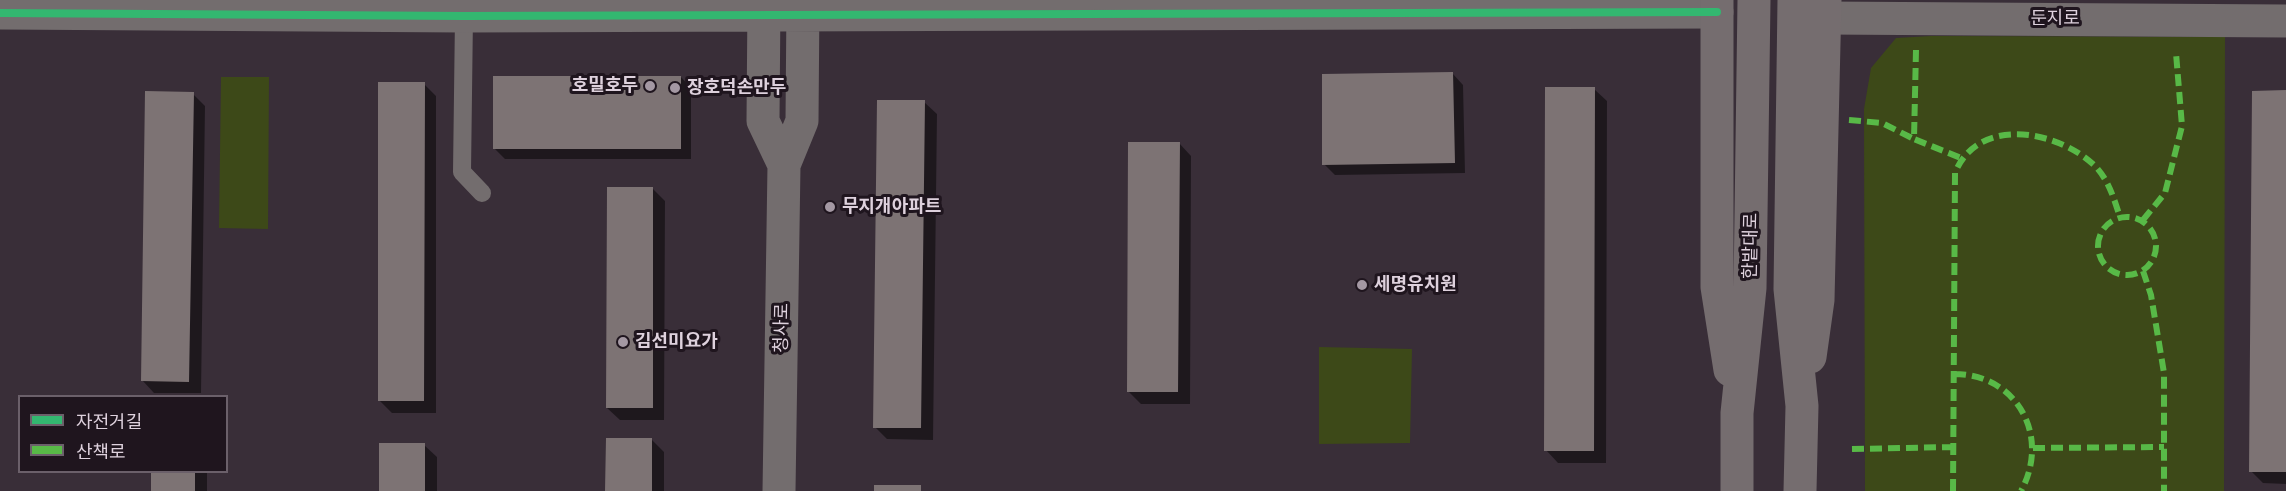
<!DOCTYPE html>
<meta charset="utf-8">
<style>
body{margin:0}
#map{position:relative;width:2286px;height:491px;overflow:hidden;background:#392e38;font-family:"Roboto Serif","Noto Sans KR",serif}
canvas{display:block}
.legend{position:absolute;left:18px;top:395px;width:210px;height:78px;box-sizing:border-box;background:#1f151e;border:2px solid #6b606a;margin:0;padding:8px 10px;list-style:none;font-size:18px;color:#ded1dd}
.legend li{display:flex;align-items:center;gap:12px;height:30px}
.legend b{width:30px;border:2px solid #6b606a}
</style>
<div id="map">
<canvas width="2286" height="491"></canvas>
<ul class="legend">
<li><b style="height:8px;background:#33b770"></b>자전거길</li>
<li><b style="height:8px;background:#58b947"></b>산책로</li>
</ul>
</div>
<script>
const ctx = document.querySelector('canvas').getContext('2d');
ctx.lineJoin = 'round';
function fillPath(path, color) { ctx.fillStyle = color; ctx.fill(path, 'evenodd'); }
function strokePath(path, color, width, dash) { ctx.strokeStyle = color; ctx.lineWidth = width; ctx.lineCap = dash ? 'butt' : 'round'; ctx.setLineDash(dash || []); ctx.stroke(path); }
function label(font, color, halo, rows, align = 'center') {
  ctx.font = font + ' "Roboto Serif","Noto Sans KR",serif'; ctx.lineWidth = 6; ctx.setLineDash([]); ctx.textBaseline = 'middle'; ctx.strokeStyle = halo; ctx.fillStyle = color; for (const [text, x, y, turn = 0] of rows) {
    ctx.save(); ctx.translate(x, y); ctx.rotate((+turn || 0) * Math.PI / 180); ctx.textAlign = isNaN(turn) ? turn : align; if (halo) ctx.strokeText(text, 0, 0); ctx.fillText(text, 0, 0); ctx.restore();
  }
}
fillPath(new Path2D(`
 M 1931,36 L 2225,37 L 2224,491 L 1865,491 L 1864,109 L 1871,68 L 1896,38 Z
 M 221,77 L 269,77 L 268,229 L 219,228 Z
 M 1319,347 L 1412,349 L 1410,443 L 1319,444 Z`), '#3d4918');
fillPath(new Path2D(`
 M 1453,74 L 1463,85 L 1465,173 L 1335,175 L 1324,164 Z
 M 681,77 L 691,88 L 691,159 L 505,159 L 494,148 Z
 M 424,84 L 436,96 L 436,413 L 392,413 L 379,400 Z
 M 1594,89 L 1607,101 L 1606,463 L 1558,463 L 1546,450 Z
 M 2286,92 L 2286,484 L 2263,483 L 2251,471 Z
 M 193,94 L 205,106 L 201,393 L 154,393 L 142,380 Z
 M 924,102 L 937,114 L 933,440 L 887,439 L 875,427 Z
 M 1179,143 L 1191,156 L 1190,404 L 1141,404 L 1129,392 Z
 M 653,189 L 665,201 L 664,420 L 620,420 L 607,408 Z
 M 652,440 L 664,452 L 664,491 L 607,491 Z
 M 424,445 L 437,457 L 437,491 L 380,491 Z
 M 152,472 L 207,472 L 207,491 L 152,491 Z`), '#0007');
fillPath(new Path2D(`
 M 1453,72 L 1455,163 L 1322,165 L 1322,74 Z
 M 493,76 L 681,76 L 681,149 L 493,149 Z
 M 378,82 L 425,82 L 424,401 L 378,401 Z
 M 1545,87 L 1595,87 L 1594,451 L 1544,451 Z
 M 2286,90 L 2286,472 L 2249,472 L 2252,91 Z
 M 145,91 L 194,92 L 189,382 L 141,381 Z
 M 877,100 L 925,100 L 921,428 L 873,428 Z
 M 1128,142 L 1180,142 L 1178,392 L 1127,392 Z
 M 607,187 L 653,187 L 653,408 L 606,408 Z
 M 606,438 L 652,438 L 652,491 L 605,491 Z
 M 379,443 L 425,443 L 425,491 L 379,491 Z
 M 151,472 L 195,472 L 195,491 L 151,491 Z
 M 874,485 L 921,485 L 921,491 L 874,491 Z`), '#7d7374');
strokePath(new Path2D(`
 M 464,16 L 462,172 L 482,193`), '#736d6e', 18);
strokePath(new Path2D(`
 M 1825,18 L 2286,21`), '#736d6e', 33);
strokePath(new Path2D(`
 M 764,0 L 763,121 L 784,165
 M 0,13 L 464,16 L 1717,12
 M 779,491 L 784,165 L 802,121 L 803,0`), '#736d6e', 33);
strokePath(new Path2D(`
 M 1717,0 L 1717,287 L 1730,370
 M 1794,0 L 1790,289 L 1802,406 L 1800,491
 M 1810,357 L 1818,300 L 1825,0
 M 1737,491 L 1737,413 L 1750,288 L 1754,0`), '#756d6f', 33);
strokePath(new Path2D(`
 M 1916,50 L 1914,139 L 1961,158
 M 1849,120 L 1882,123 L 1914,139
 M2098 246a29 29 0 1 1 58 0a29 29 0 1 1-58 0Z
 M 2143,220 L 2165,193 L 2182,126 L 2176,53
 M 2143,271 L 2151,295 L 2164,373 L 2164,491
 M 1954,374 C 2017,374 2051,436 2021,491
 M 2033,448 L 2164,447
 M 1852,449 L 1953,447
 M 1953,491 L 1955,173 C 1978,115 2059,130 2096,167 C 2109,181 2114,199 2120,217`), '#58b947', 6, [12, 6]);
strokePath(new Path2D(`
 M 0,13 L 464,16 L 1717,12`), '#33b770', 8);
for (const [x, y, r, color] of [
 [650,86,6,"#a498a3"],
 [675,88,6,"#a498a3"],
 [830,207,6,"#a498a3"],
 [1362,285,6,"#a498a3"],
 [623,342,6,"#a498a3"]
]) { const dot = new Path2D(); dot.arc(x, y, r, 0, 2 * Math.PI); ctx.fillStyle = color; ctx.fill(dot); strokePath(dot, '#1f151e', 2); }
label('18px', '#ded1dd', '#1f151e', [
 ["둔지로",2055,19],
 ["한밭대로",1751,246,-89],
 ["청사로",782,328,-89]
]);
label('bold 18px', '#ded1dd', '#1f151e', [
 ["호밀호두",638,86,"right"],
 ["장호덕손만두",687,88],
 ["무지개아파트",842,207],
 ["세명유치원",1374,285],
 ["김선미요가",635,342]
], 'left');
</script>
